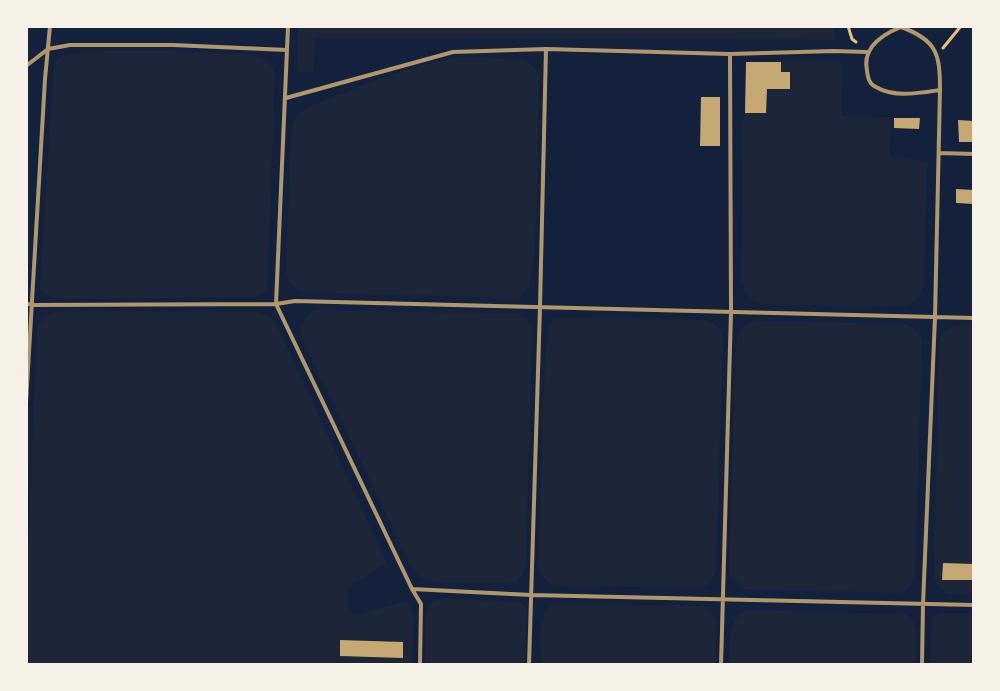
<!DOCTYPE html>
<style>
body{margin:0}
#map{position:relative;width:1000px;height:691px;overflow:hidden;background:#14213d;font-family:Manrope,sans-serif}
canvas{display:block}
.frame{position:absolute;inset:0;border:28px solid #f6f1e7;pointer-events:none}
</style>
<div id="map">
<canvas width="1000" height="691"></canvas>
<div class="frame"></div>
</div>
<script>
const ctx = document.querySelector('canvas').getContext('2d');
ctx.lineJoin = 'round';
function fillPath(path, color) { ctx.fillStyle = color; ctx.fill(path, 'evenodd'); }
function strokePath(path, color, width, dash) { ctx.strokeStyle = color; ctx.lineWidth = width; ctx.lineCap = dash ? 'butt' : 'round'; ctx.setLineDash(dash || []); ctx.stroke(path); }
fillPath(new Path2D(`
 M 298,26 L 833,26 L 836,40 L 664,38 L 315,38 L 314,72 L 297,72 Z
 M 102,51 L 170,51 L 252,55 L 261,58 L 266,61 L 272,67 L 275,73 L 267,293 L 255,297 L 66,299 L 53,297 L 42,292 L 40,288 L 54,64 C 63,50 86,52 102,51 Z
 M 463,57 L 524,60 C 532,64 536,68 539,77 L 537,202 L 534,258 L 529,286 L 522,296 L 515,298 L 302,292 C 290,286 286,279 286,266 L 291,134 C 292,120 297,113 310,106 C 356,89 414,62 463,57 Z
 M 781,62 L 841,62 L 842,116 L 891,117 L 890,157 L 927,161 L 924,283 C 921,295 916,302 904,307 L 760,304 C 748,298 745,293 741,280 L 743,120 L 745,113 L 766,113 L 767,89 L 790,89 L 790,72 L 781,72 Z
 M 316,310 L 519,314 L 527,319 L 530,323 L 532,331 L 526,565 L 523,574 L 515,583 L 438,582 L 425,579 L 419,576 L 411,566 L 301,336 C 299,323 304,317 316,310 Z
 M 92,311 L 258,312 L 267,315 L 275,321 L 387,563 L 352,584 L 347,591 L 349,609 L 354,613 L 361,614 L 402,602 L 408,604 L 414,615 L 412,665 L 26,665 L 26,592 L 37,331 C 43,305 70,311 92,311 Z
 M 554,317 L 706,320 C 715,322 720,328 723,337 L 716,572 L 708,585 L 701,589 L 553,585 C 545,580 541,576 538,567 L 545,358 L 549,326 Z
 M 753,321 L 905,324 C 914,326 919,333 922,341 L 915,576 L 908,590 L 900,593 L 745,589 L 732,578 L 729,573 L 736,344 C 738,332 741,327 753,321 Z
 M 956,324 L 974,325 L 974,595 L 947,594 L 937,584 L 934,576 L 939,341 L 945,330 Z
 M 443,598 L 522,603 L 526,608 L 526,615 L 525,665 L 425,665 L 426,613 L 431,602 Z
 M 554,603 L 704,606 L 711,611 L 717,621 L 715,665 L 541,665 C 541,645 536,615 554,603 Z
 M 747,610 L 906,614 L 914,623 L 916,630 L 916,665 L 730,665 C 731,644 725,620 747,610 Z
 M 943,613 L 974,613 L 974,665 L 930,665 L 932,616 Z`), '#1d2539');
fillPath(new Path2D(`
 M 746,62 L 781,62 L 781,72 L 790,72 L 790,89 L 767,89 L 766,113 L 745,113 Z
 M 701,97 L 720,97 L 720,146 L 700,146 Z
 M 894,118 L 920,118 L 919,129 L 894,128 Z
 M 958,120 L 974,121 L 974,137 L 972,137 L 972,142 L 959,142 Z
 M 956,189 L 974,190 L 974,204 L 956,203 Z
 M 943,563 L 974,564 L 974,580 L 942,580 Z
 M 340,640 L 403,642 L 403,658 L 340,656 Z`), '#c6a872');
strokePath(new Path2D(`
 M 848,26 L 852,39 L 856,42
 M 943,48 L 961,26`), '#e5c07b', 3);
strokePath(new Path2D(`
 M 288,26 L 276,304 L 412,589 L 421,604 L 420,665
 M 901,27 C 937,40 940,54 940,90 C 920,93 894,98 876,87 C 869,84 868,78 867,71 C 862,48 881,35 901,27 Z
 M 26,66 L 48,49 L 70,45 L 173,45 L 287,50
 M 286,98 L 453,52 L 546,49 L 730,54 L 834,51 L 867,52
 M 939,153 L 974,154
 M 26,303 L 31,305 L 276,304 L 295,301 L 974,318
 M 26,403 L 45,79 L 50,26
 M 412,589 L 531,595 L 974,605
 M 529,665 L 540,307 L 546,49
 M 721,665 L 731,312 L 730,54
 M 922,665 L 923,604 L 935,317 L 940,90`), '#b1986c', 4);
</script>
